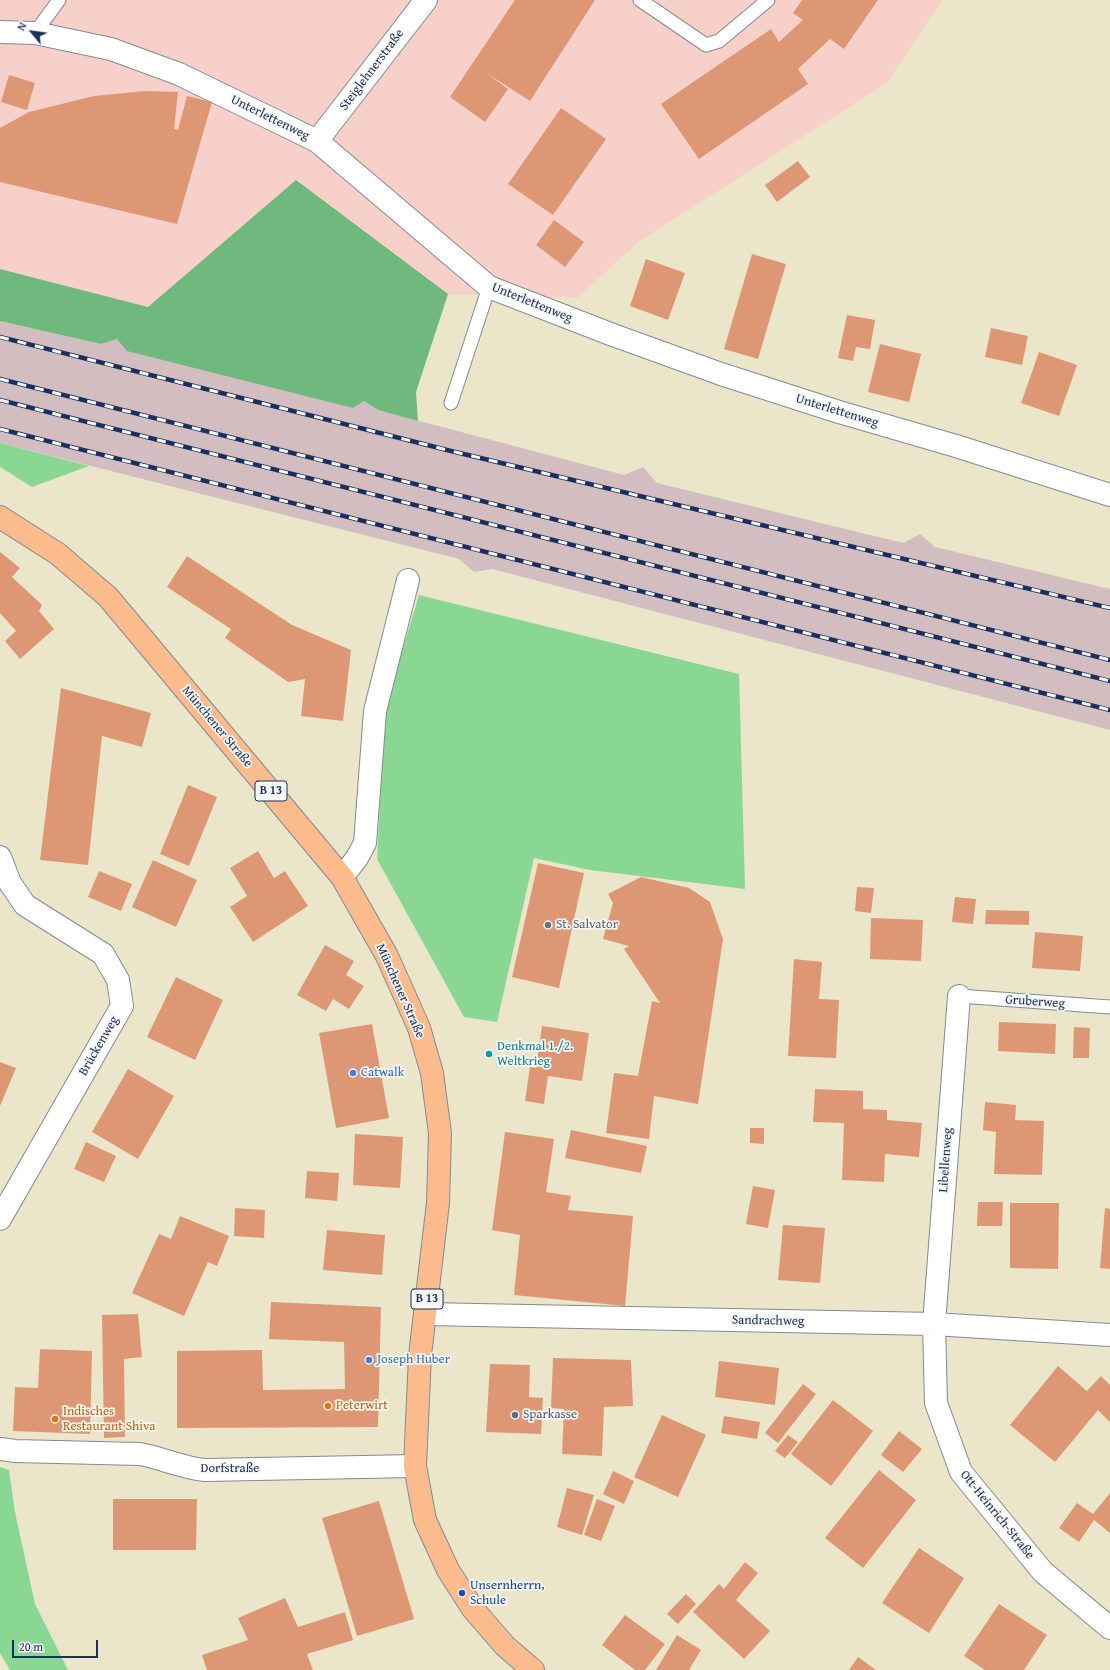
<!DOCTYPE html>
<meta charset="utf-8">
<style>
body{margin:0}
#map{position:relative;width:1110px;height:1670px;overflow:hidden;background:#ebe6ca;font-family:"Gentium Book Plus",serif}
canvas{display:block}
.north{position:absolute;left:12px;top:12px;width:40px;height:40px;-webkit-text-stroke:3px #f6f6f2;paint-order:stroke;rotate:299deg;font-size:11px;font-weight:700;line-height:16px;text-align:center;color:#1b2f5e}
.north::after{content:'';display:block;margin:auto;width:14px;height:18px;background:#1b2f5e;clip-path:polygon(50% 0,100% 100%,50% 72%,0 100%)}
.scale{position:absolute;left:12px;top:1640px;width:86px;height:18px;box-sizing:border-box;border:2px solid #1b2f5e;border-top:0;padding-left:5px;font-size:12px;line-height:14px;white-space:nowrap;color:#1b2f5e;-webkit-text-stroke:3px #f6f6f2;paint-order:stroke}
</style>
<div id="map">
<canvas width="1110" height="1670"></canvas>
<div class="north">N</div>
<div class="scale">20 m</div>
</div>
<script>
const ctx = document.querySelector('canvas').getContext('2d');
ctx.lineJoin = 'round';
function fillPath(path, color) { ctx.fillStyle = color; ctx.fill(path, 'evenodd'); }
function strokePath(path, color, width, dash) { ctx.strokeStyle = color; ctx.lineWidth = width; ctx.lineCap = dash ? 'butt' : 'round'; ctx.setLineDash(dash || []); ctx.stroke(path); }
function label(font, color, halo, rows, align = 'center') {
  ctx.font = font + ' "Gentium Book Plus",serif'; ctx.lineWidth = 3.5; ctx.setLineDash([]); ctx.textBaseline = 'middle'; ctx.strokeStyle = halo; ctx.fillStyle = color; for (const [text, x, y, turn = 0] of rows) {
    ctx.save(); ctx.translate(x, y); ctx.rotate((+turn || 0) * Math.PI / 180); ctx.textAlign = isNaN(turn) ? turn : align; if (halo) ctx.strokeText(text, 0, 0); ctx.fillText(text, 0, 0); ctx.restore();
  }
}
fillPath(new Path2D(`
 M 0,0 L 942,0 L 887,83 L 640,241 L 577,298 L 448,294 L 296,180 L 148,307 L 0,269 Z`), '#f7d0c9');
fillPath(new Path2D(`
 M 0,321 L 101,344 L 117,339 L 364,401 L 378,410 L 624,475 L 643,467 L 657,483 L 903,543 L 920,534 L 935,547 L 1110,589 L 1110,730 L 492,569 L 474,572 L 459,559 L 0,443 Z`), '#d2bec1');
fillPath(new Path2D(`
 M 0,443 L 89,466 L 32,487 L 0,467 Z
 M 419,595 L 739,674 L 745,889 L 590,870 L 534,858 L 497,1022 L 464,1017 L 377,859 L 385,710 Z
 M 0,1467 L 9,1470 L 15,1512 L 35,1604 L 68,1670 L 10,1670 L 0,1653 Z`), '#8ad794');
fillPath(new Path2D(`
 M 296,180 L 448,294 L 416,392 L 418,421 L 378,410 L 364,401 L 353,408 L 127,351 L 117,339 L 101,344 L 0,321 L 0,269 L 148,307 Z`), '#6fb87e');
fillPath(new Path2D(`
 M 515,0 L 595,0 L 530,101 L 485,72 L 508,89 L 485,122 L 450,97 Z
 M 802,0 L 878,0 L 844,49 L 830,39 L 798,69 L 808,84 L 699,159 L 661,104 L 771,29 L 779,42 L 803,20 L 793,13 Z
 M 9,75 L 35,83 L 27,110 L 1,102 Z
 M 145,91 L 178,92 L 174,129 L 185,132 L 178,130 L 187,96 L 212,102 L 177,224 L 0,182 L 0,128 L 29,112 L 94,96 Z
 M 561,108 L 606,139 L 553,215 L 508,184 Z
 M 798,161 L 810,177 L 777,202 L 765,185 Z
 M 554,220 L 584,242 L 565,267 L 536,245 Z
 M 752,254 L 786,264 L 758,359 L 724,349 Z
 M 646,259 L 685,273 L 668,320 L 630,306 Z
 M 847,315 L 875,320 L 870,349 L 856,347 L 853,361 L 838,358 Z
 M 991,328 L 1028,336 L 1022,365 L 985,357 Z
 M 880,344 L 921,354 L 909,402 L 868,392 Z
 M 1039,352 L 1077,365 L 1059,416 L 1021,403 Z
 M 0,552 L 20,568 L 12,577 L 42,605 L 39,611 L 54,629 L 20,659 L 5,641 L 16,631 L 0,613 Z
 M 187,556 L 292,625 L 351,650 L 343,721 L 301,716 L 305,679 L 288,682 L 225,638 L 231,629 L 167,587 Z
 M 61,688 L 151,713 L 142,747 L 102,736 L 88,865 L 40,860 Z
 M 188,785 L 217,797 L 189,866 L 160,854 Z
 M 258,851 L 274,878 L 285,871 L 308,906 L 253,942 L 230,907 L 247,896 L 230,868 Z
 M 153,860 L 197,880 L 176,927 L 132,907 Z
 M 538,863 L 584,873 L 559,988 L 512,977 Z
 M 99,871 L 132,884 L 121,911 L 88,897 Z
 M 641,877 L 689,888 L 710,902 L 723,939 L 698,1104 L 654,1096 L 649,1139 L 606,1133 L 614,1073 L 638,1076 L 652,1001 L 660,1003 L 624,949 L 629,946 L 603,939 L 613,903 L 608,894 Z
 M 857,887 L 874,888 L 871,913 L 855,911 Z
 M 955,897 L 976,899 L 973,924 L 952,922 Z
 M 986,910 L 1029,911 L 1029,925 L 985,924 Z
 M 871,918 L 923,920 L 921,961 L 870,959 Z
 M 1035,932 L 1083,936 L 1080,971 L 1032,968 Z
 M 325,945 L 354,961 L 346,975 L 364,986 L 349,1009 L 333,999 L 326,1011 L 297,995 Z
 M 794,959 L 822,962 L 819,999 L 839,1000 L 836,1058 L 788,1056 Z
 M 176,977 L 223,1000 L 195,1060 L 147,1037 Z
 M 999,1022 L 1056,1024 L 1055,1054 L 998,1051 Z
 M 372,1024 L 389,1118 L 336,1128 L 319,1033 Z
 M 542,1026 L 589,1033 L 582,1081 L 548,1076 L 544,1104 L 525,1101 L 530,1067 L 536,1068 Z
 M 1074,1027 L 1090,1028 L 1089,1058 L 1073,1058 Z
 M 0,1062 L 16,1068 L 0,1106 Z
 M 128,1069 L 174,1096 L 138,1159 L 92,1132 Z
 M 815,1089 L 863,1091 L 863,1109 L 887,1110 L 887,1120 L 922,1123 L 919,1157 L 885,1154 L 884,1182 L 842,1180 L 844,1123 L 813,1122 Z
 M 985,1102 L 1016,1105 L 1015,1120 L 1044,1121 L 1042,1175 L 994,1174 L 996,1132 L 983,1130 Z
 M 750,1128 L 764,1128 L 764,1144 L 750,1143 Z
 M 571,1130 L 647,1146 L 641,1173 L 565,1158 Z
 M 505,1132 L 554,1139 L 546,1192 L 571,1196 L 568,1210 L 633,1216 L 625,1306 L 514,1295 L 520,1235 L 492,1230 Z
 M 355,1134 L 403,1137 L 400,1188 L 353,1185 Z
 M 86,1142 L 116,1156 L 104,1182 L 74,1169 Z
 M 307,1171 L 339,1173 L 337,1201 L 305,1198 Z
 M 753,1186 L 775,1190 L 768,1228 L 746,1224 Z
 M 978,1202 L 1003,1202 L 1002,1226 L 977,1226 Z
 M 1010,1203 L 1059,1203 L 1058,1269 L 1010,1268 Z
 M 235,1208 L 265,1210 L 264,1238 L 234,1236 Z
 M 1105,1208 L 1110,1209 L 1110,1269 L 1100,1268 Z
 M 180,1216 L 229,1236 L 217,1266 L 208,1262 L 184,1316 L 132,1293 L 159,1234 L 171,1239 Z
 M 783,1225 L 825,1228 L 820,1283 L 778,1280 Z
 M 327,1230 L 385,1235 L 382,1275 L 323,1270 Z
 M 271,1302 L 381,1307 L 378,1427 L 177,1428 L 177,1351 L 262,1350 L 263,1390 L 345,1389 L 344,1342 L 269,1339 Z
 M 138,1314 L 142,1357 L 124,1359 L 125,1437 L 104,1438 L 102,1315 Z
 M 40,1349 L 92,1351 L 90,1434 L 13,1431 L 15,1387 L 38,1388 Z
 M 553,1358 L 631,1360 L 633,1406 L 604,1407 L 602,1456 L 562,1454 L 564,1409 L 551,1408 Z
 M 719,1361 L 779,1368 L 775,1405 L 715,1397 Z
 M 490,1364 L 530,1365 L 529,1397 L 543,1398 L 541,1434 L 486,1432 Z
 M 1058,1366 L 1087,1391 L 1101,1376 L 1110,1385 L 1110,1422 L 1098,1410 L 1055,1462 L 1010,1425 Z
 M 803,1384 L 816,1394 L 778,1443 L 765,1433 Z
 M 833,1400 L 873,1431 L 831,1486 L 791,1454 Z
 M 662,1415 L 706,1435 L 678,1497 L 634,1477 Z
 M 724,1416 L 760,1422 L 757,1439 L 721,1433 Z
 M 899,1431 L 922,1449 L 903,1472 L 881,1455 Z
 M 788,1435 L 798,1442 L 785,1458 L 775,1451 Z
 M 879,1470 L 916,1500 L 863,1568 L 825,1538 Z
 M 613,1471 L 634,1481 L 624,1504 L 603,1494 Z
 M 567,1488 L 594,1495 L 582,1535 L 557,1527 Z
 M 1110,1493 L 1110,1533 L 1094,1520 L 1079,1542 L 1059,1528 L 1077,1503 L 1093,1514 Z
 M 113,1499 L 197,1499 L 196,1550 L 113,1550 Z
 M 597,1499 L 615,1506 L 601,1541 L 584,1535 Z
 M 379,1501 L 414,1619 L 357,1636 L 322,1518 Z
 M 919,1548 L 964,1578 L 929,1633 L 882,1603 Z
 M 745,1562 L 758,1573 L 736,1600 L 770,1631 L 744,1659 L 693,1612 L 719,1584 L 724,1589 Z
 M 686,1594 L 696,1604 L 678,1624 L 667,1614 Z
 M 285,1598 L 298,1627 L 345,1612 L 353,1640 L 307,1654 L 313,1670 L 207,1670 L 202,1655 L 248,1640 L 238,1618 Z
 M 999,1604 L 1047,1635 L 1024,1670 L 985,1670 L 964,1656 Z
 M 625,1615 L 665,1644 L 645,1670 L 635,1670 L 602,1645 Z
 M 677,1635 L 701,1650 L 689,1670 L 656,1670 Z
 M 858,1657 L 876,1670 L 849,1670 Z`), '#de9774');
const service = new Path2D(`
 M 640,0 L 706,45 L 719,41 L 768,0
 M 35,33 L 59,0
 M 451,403 L 489,287
 M 959,996 L 1110,1007`);
const minor = new Path2D(`
 M 0,32 L 35,33 L 111,49 L 179,74 L 317,141 L 489,287 L 613,335 L 721,374 L 839,412 L 956,446 L 1110,495
 M 317,141 L 426,0
 M 0,857 L 10,883 L 25,905 L 103,954 L 118,980 L 122,1006 L 0,1219
 M 342,877 L 357,858 L 365,843 L 375,711 L 408,580
 M 959,996 L 934,1324 L 936,1403 L 961,1472 L 1043,1572 L 1110,1628
 M 426,1314 L 934,1324 L 1110,1335
 M 0,1449 L 15,1451 L 140,1454 C 162,1458 183,1468 205,1470 L 415,1466`);
const primary = new Path2D(`
 M 0,517 L 58,554 L 108,597 L 342,877 L 387,956 L 419,1028 L 432,1073 L 440,1133 L 438,1203 L 420,1355 L 415,1466 L 425,1520 L 448,1570 L 473,1609 L 505,1646 L 533,1670`);
strokePath(service, '#838a94', 15);
strokePath(minor, '#838a94', 24);
strokePath(primary, '#838a94', 24);
strokePath(service, '#fff', 13);
strokePath(minor, '#fff', 22);
strokePath(primary, '#fbbb8c', 22);
const rail = new Path2D(`
 M 0,337 L 451,451 L 1110,608
 M 0,379 L 1110,660
 M 0,400 L 1110,681
 M 0,429 L 1110,710`);
strokePath(rail, '#1b2f5e', 4.5);
strokePath(rail, '#f6f6f2', 3, [9]);
for (const [x, y, r, color] of [
 [548,925,4,"#6b7280"],
 [489,1054,4,"#0f9aa8"],
 [353,1073,4,"#3f7fe0"],
 [369,1360,4,"#3f7fe0"],
 [328,1406,4,"#e8710a"],
 [515,1415,4,"#5c6f8a"],
 [55,1419,4,"#e8710a"],
 [462,1593,4,"#1a4fb4"]
]) { const dot = new Path2D(); dot.arc(x, y, r, 0, 2 * Math.PI); ctx.fillStyle = color; ctx.fill(dot); strokePath(dot, '#f6f6f2', 1.5); }
for (const [x, y, w] of [
 [271,791,32],
 [427,1299,32]
]) { const box = new Path2D(); box.roundRect(x - w / 2, y - 10, w, 20, 3); ctx.fillStyle = '#f6f6f2'; ctx.fill(box); strokePath(box, '#1b2f5e', 1); }
label('bold 12px', '#1b2f5e', null, [
 ["B 13",271,791],
 ["B 13",427,1299]
]);
label('13px', '#1b2f5e', '#f6f6f2', [
 ["Steiglehnerstraße",372,70,-53],
 ["Unterlettenweg",270,118,26],
 ["Unterlettenweg",532,303,22],
 ["Unterlettenweg",837,411,17],
 ["Münchener Straße",217,727,50],
 ["Münchener Straße",400,991,66],
 ["Gruberweg",1035,1002,4],
 ["Brückenweg",99,1046,-60],
 ["Libellenweg",946,1160,-86],
 ["Sandrachweg",768,1321,1],
 ["Dorfstraße",230,1469],
 ["Ott-Heinrich-Straße",997,1515,51]
]);
label('13px', '#5b616d', '#f6f6f2', [
 ["St. Salvator",556,925]
], 'left');
label('13px', '#0d838f', '#f6f6f2', [
 ["Denkmal 1./2.",497,1047],
 ["Weltkrieg",497,1062]
], 'left');
label('13px', '#366cbe', '#f6f6f2', [
 ["Catwalk",361,1073],
 ["Joseph Huber",377,1360]
], 'left');
label('13px', '#c56008', '#f6f6f2', [
 ["Peterwirt",336,1406],
 ["Indisches",63,1412],
 ["Restaurant Shiva",63,1427]
], 'left');
label('13px', '#4e5e75', '#f6f6f2', [
 ["Sparkasse",523,1415]
], 'left');
label('13px', '#164399', '#f6f6f2', [
 ["Unsernherrn,",470,1586],
 ["Schule",470,1601]
], 'left');
</script>
